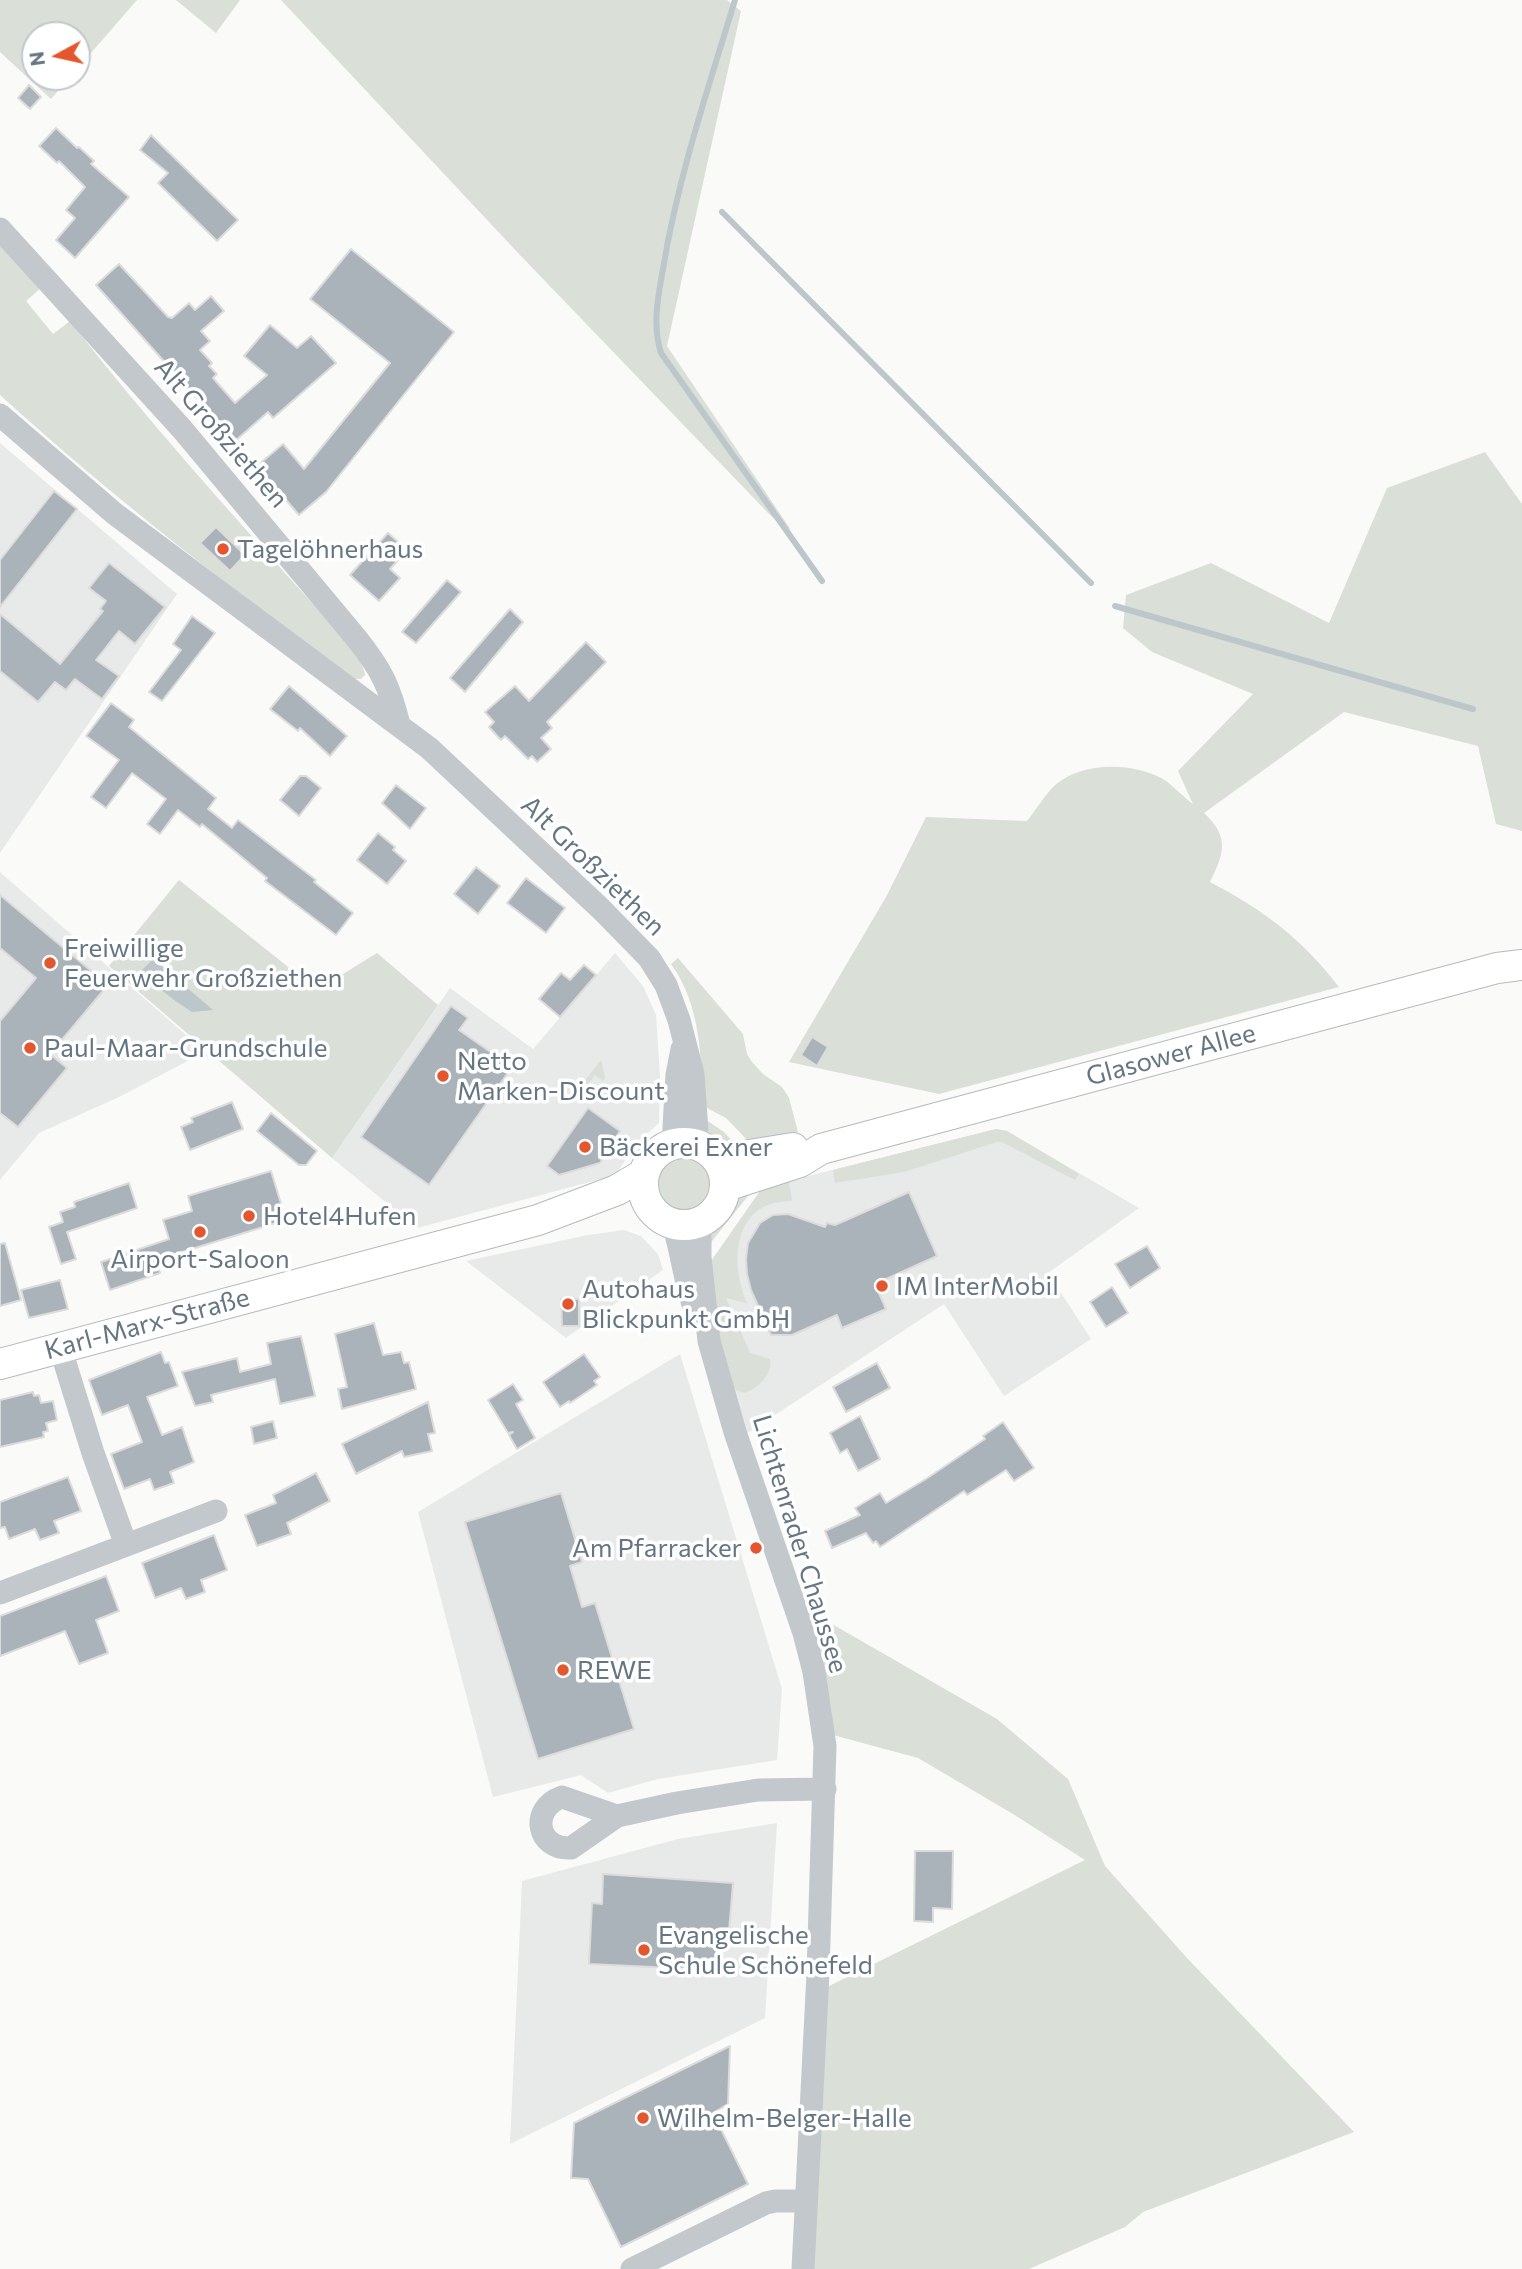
<!DOCTYPE html>
<meta charset="utf-8">
<style>
body{margin:0}
#map{position:relative;width:1522px;height:2269px;overflow:hidden;background:#fafaf8;font-family:Commissioner,sans-serif}
canvas{display:block}
.north{position:absolute;left:21px;top:21px;width:70px;height:70px;box-sizing:border-box;background:#fff;border:2px solid #c1c8cd;border-radius:50%;rotate:262deg;font-size:19px;font-weight:700;line-height:28px;text-align:center;color:#657683}
.north::after{content:'';display:block;margin:auto;width:24px;height:32px;background:#e4572e;clip-path:polygon(50% 0,100% 100%,50% 72%,0 100%)}
</style>
<div id="map">
<canvas width="1522" height="2269"></canvas>
<div class="north">N</div>
</div>
<script>
const ctx = document.querySelector('canvas').getContext('2d');
ctx.lineJoin = 'round';
function fillPath(path, color) { ctx.fillStyle = color; ctx.fill(path, 'evenodd'); }
function strokePath(path, color, width, dash) { ctx.strokeStyle = color; ctx.lineWidth = width; ctx.lineCap = dash ? 'butt' : 'round'; ctx.setLineDash(dash || []); ctx.stroke(path); }
function label(font, color, halo, rows, align = 'center') {
  ctx.font = font + ' Commissioner,sans-serif'; ctx.lineWidth = 7; ctx.setLineDash([]); ctx.textBaseline = 'middle'; ctx.strokeStyle = halo; ctx.fillStyle = color; for (const [text, x, y, turn = 0] of rows) {
    ctx.save(); ctx.translate(x, y); ctx.rotate((+turn || 0) * Math.PI / 180); ctx.textAlign = isNaN(turn) ? turn : align; if (halo) ctx.strokeText(text, 0, 0); ctx.fillText(text, 0, 0); ctx.restore();
  }
}
fillPath(new Path2D(`
 M 0,443 L 177,594 L 0,853 Z
 M 0,872 L 211,1057 L 199,1055 L 119,1097 L 39,1133 L 0,1180 Z
 M 615,953 L 643,986 L 656,1015 L 660,1076 L 659,1123 L 634,1146 L 616,1175 L 417,1228 L 332,1158 L 450,988 L 533,1049 Z
 M 996,1129 L 1007,1131 L 1139,1208 L 1048,1273 L 1091,1339 L 1004,1396 L 944,1304 L 746,1434 L 731,1385 L 707,1267 L 760,1191 L 812,1175 Z
 M 624,1230 L 641,1236 L 658,1254 L 663,1270 L 566,1338 L 466,1261 L 588,1235 Z
 M 680,1354 L 782,1689 L 777,1760 L 658,1779 L 608,1793 L 581,1775 L 493,1797 L 418,1512 Z
 M 777,1823 L 765,2018 L 510,2144 L 522,1881 L 678,1839 Z`), '#e8e9e9');
fillPath(new Path2D(`
 M 0,0 L 137,0 L 77,69 L 77,35 L 35,35 L 35,77 L 70,77 L 51,99 L 0,52 Z
 M 176,0 L 240,0 L 216,33 Z
 M 281,0 L 727,0 L 741,11 L 667,346 L 791,530 L 772,517 L 520,255 Z
 M 0,242 L 42,287 L 26,301 L 53,334 L 70,321 C 146,419 229,511 312,603 C 327,618 363,655 365,675 L 361,679 L 355,679 C 233,590 112,497 0,395 Z
 M 1485,452 L 1522,504 L 1522,831 L 1496,824 L 1478,746 L 1344,712 L 1204,813 C 1230,837 1224,854 1210,882 C 1265,911 1301,938 1339,987 L 939,1094 L 789,1062 L 886,897 L 926,817 L 1027,821 C 1036,810 1044,796 1054,786 C 1081,761 1133,762 1163,779 C 1174,786 1183,797 1193,804 L 1178,771 L 1253,694 L 1152,652 L 1123,628 L 1126,595 L 1211,563 L 1329,623 L 1387,488 Z
 M 179,880 L 317,990 L 377,953 L 438,1005 L 332,1158 L 109,966 Z
 M 678,958 L 743,1034 L 747,1054 L 752,1062 L 763,1074 L 782,1087 L 789,1098 L 798,1132 L 751,1144 L 726,1118 L 703,1106 C 701,1058 701,1005 671,964 Z
 M 601,1060 L 605,1078 L 603,1081 L 595,1075 L 587,1086 L 583,1083 Z
 M 705,1119 L 724,1132 L 743,1153 C 721,1148 710,1144 705,1119 Z
 M 996,1129 L 1007,1131 L 1079,1174 L 1075,1180 L 1002,1142 L 997,1142 L 904,1172 L 835,1183 L 833,1170 Z
 M655 1185a29 29 0 1 1 58 0a29 29 0 1 1-58 0Z
 M 789,1182 L 792,1201 C 733,1200 729,1262 747,1303 L 726,1298 L 750,1353 L 770,1359 C 773,1374 759,1387 745,1393 L 736,1390 L 731,1385 L 719,1340 L 707,1267 L 760,1191 Z
 M 752,1191 L 712,1241 L 710,1247 L 709,1237 L 727,1217 L 737,1196 Z
 M 825,1620 L 997,1719 L 1068,1779 L 1105,1866 L 1187,1958 L 1354,2132 L 1143,2212 L 1125,2227 L 1029,2269 L 812,2269 L 827,1987 L 1085,1860 L 1013,1814 L 918,1758 L 833,1735 L 831,1708 L 811,1630 Z`), '#dadfd7');
fillPath(new Path2D(`
 M 153,959 L 213,1010 L 192,1012 L 174,1000 L 140,972 Z`), '#bbc7cb');
strokePath(new Path2D(`
 M 735,0 C 708,89 678,177 663,269 C 658,297 652,325 661,353 L 822,581
 M 722,212 L 1091,583
 M 1115,606 L 1473,709`), '#bbc7cb', 6);
const building = new Path2D(`
 M 29,85 L 41,97 L 30,109 L 18,98 Z
 M 56,128 L 77,148 L 79,147 L 94,161 L 91,164 L 129,197 L 75,258 L 56,240 L 75,218 L 66,210 L 85,187 L 59,161 L 57,163 L 39,146 Z
 M 151,135 L 238,220 L 217,241 L 158,183 L 168,173 L 140,150 Z
 M 351,249 L 454,332 L 326,492 L 299,515 L 257,466 L 283,444 L 304,469 L 390,363 L 310,299 Z
 M 119,264 L 168,317 L 172,318 L 189,303 L 195,310 L 211,296 L 224,311 L 201,331 L 210,341 L 200,350 L 212,363 L 209,366 L 217,374 L 213,378 L 235,403 L 267,375 L 244,356 L 270,325 L 297,348 L 311,336 L 336,363 L 273,418 L 268,412 L 235,441 L 96,285 Z
 M 54,491 L 77,509 L 0,607 L 0,560 Z
 M 216,527 L 245,555 L 230,571 L 200,543 Z
 M 388,533 L 407,550 L 390,569 L 400,578 L 379,601 L 350,575 Z
 M 109,563 L 165,607 L 135,644 L 119,631 L 96,660 L 119,676 L 102,699 L 75,679 L 66,690 L 55,682 L 38,702 L 0,671 L 0,614 L 60,664 L 103,611 L 100,609 L 106,601 L 89,588 Z
 M 447,580 L 461,592 L 416,643 L 402,632 Z
 M 510,609 L 523,622 L 465,692 L 450,678 Z
 M 192,616 L 215,633 L 162,701 L 149,692 L 181,650 L 173,644 Z
 M 586,642 L 606,662 L 547,722 L 552,728 L 541,738 L 551,749 L 537,762 L 532,756 L 528,759 L 505,736 L 501,740 L 489,727 L 494,722 L 485,712 L 515,686 L 529,701 Z
 M 289,686 L 347,736 L 330,756 L 300,728 L 298,731 L 270,709 Z
 M 111,703 L 134,720 L 129,727 L 216,798 L 208,809 L 232,828 L 238,820 L 316,880 L 314,882 L 353,913 L 336,935 L 265,881 L 267,878 L 202,824 L 200,827 L 178,810 L 160,834 L 147,824 L 166,799 L 132,773 L 106,808 L 91,797 L 119,760 L 86,736 Z
 M 300,776 L 306,776 L 321,788 L 299,816 L 280,800 Z
 M 396,785 L 426,808 L 410,829 L 382,803 Z
 M 378,833 L 395,847 L 393,850 L 406,861 L 387,884 L 357,860 Z
 M 476,867 L 500,886 L 478,914 L 454,894 Z
 M 526,878 L 565,908 L 546,933 L 507,903 Z
 M 0,895 L 108,985 L 50,1054 L 67,1068 L 18,1127 L 0,1113 L 0,1021 L 36,978 L 0,948 Z
 M 584,965 L 596,975 L 560,1017 L 539,999 L 561,973 L 570,980 Z
 M 451,1006 L 468,1018 L 459,1030 L 512,1067 L 429,1185 L 361,1137 Z
 M 812,1037 L 828,1047 L 817,1066 L 801,1055 Z
 M 232,1102 L 243,1129 L 190,1150 L 181,1127 L 193,1122 L 191,1118 Z
 M 588,1108 L 620,1131 L 600,1163 L 559,1175 L 547,1166 Z
 M 271,1113 L 317,1151 L 306,1165 L 299,1165 L 257,1131 Z
 M 271,1171 L 286,1220 L 156,1260 L 160,1273 L 110,1290 L 101,1262 L 169,1239 L 163,1220 L 192,1211 L 188,1196 Z
 M 129,1183 L 137,1208 L 67,1232 L 76,1259 L 61,1264 L 49,1227 L 63,1222 L 60,1212 L 75,1207 L 74,1202 Z
 M 909,1192 L 937,1256 L 875,1284 L 886,1309 L 842,1328 L 837,1315 L 792,1335 L 771,1335 L 751,1290 L 747,1274 L 746,1259 L 748,1243 L 760,1223 L 773,1215 L 788,1214 L 825,1227 L 827,1223 L 835,1225 Z
 M 5,1243 L 21,1300 L 0,1306 L 0,1244 Z
 M 1147,1246 L 1160,1268 L 1130,1288 L 1115,1264 Z
 M 60,1280 L 68,1309 L 29,1318 L 21,1290 Z
 M 1112,1287 L 1128,1313 L 1106,1327 L 1090,1302 Z
 M 561,1299 L 579,1299 L 579,1326 L 562,1326 Z
 M 374,1323 L 383,1355 L 401,1352 L 404,1363 L 409,1362 L 416,1389 L 342,1409 L 338,1389 L 347,1387 L 335,1334 Z
 M 301,1336 L 315,1396 L 280,1404 L 275,1379 L 211,1395 L 213,1402 L 195,1406 L 182,1372 L 237,1358 L 240,1372 L 271,1364 L 267,1343 Z
 M 161,1352 L 165,1363 L 169,1362 L 178,1386 L 147,1397 L 162,1435 L 182,1427 L 194,1462 L 170,1472 L 174,1483 L 154,1490 L 150,1479 L 124,1489 L 111,1454 L 142,1442 L 128,1405 L 102,1415 L 89,1380 Z
 M 584,1354 L 600,1377 L 594,1381 L 597,1385 L 570,1403 L 569,1401 L 560,1407 L 543,1382 Z
 M 877,1363 L 890,1388 L 846,1412 L 833,1387 Z
 M 513,1384 L 523,1400 L 516,1404 L 535,1438 L 517,1449 L 509,1435 L 513,1432 L 508,1433 L 488,1400 Z
 M 33,1392 L 34,1396 L 39,1395 L 41,1403 L 53,1401 L 57,1420 L 46,1423 L 48,1431 L 43,1432 L 44,1437 L 0,1447 L 0,1400 Z
 M 428,1402 L 435,1433 L 428,1434 L 432,1451 L 404,1457 L 402,1451 L 356,1474 L 342,1444 Z
 M 860,1416 L 880,1459 L 858,1471 L 847,1449 L 840,1453 L 830,1433 Z
 M 273,1421 L 277,1438 L 254,1444 L 251,1427 Z
 M 1003,1422 L 1034,1468 L 1014,1481 L 1006,1470 L 967,1495 L 964,1491 L 880,1547 L 876,1541 L 873,1543 L 866,1533 L 832,1548 L 825,1531 L 860,1515 L 855,1508 L 880,1493 L 886,1503 L 926,1479 L 985,1439 L 983,1436 Z
 M 316,1473 L 330,1501 L 287,1523 L 291,1534 L 257,1546 L 245,1515 L 276,1503 L 273,1495 Z
 M 68,1477 L 81,1511 L 54,1521 L 59,1533 L 40,1540 L 35,1529 L 9,1539 L 5,1527 L 0,1528 L 0,1502 Z
 M 561,1493 L 582,1562 L 570,1566 L 582,1607 L 595,1603 L 634,1729 L 538,1759 L 465,1522 Z
 M 214,1535 L 227,1570 L 201,1580 L 205,1592 L 186,1599 L 181,1588 L 155,1598 L 142,1563 Z
 M 106,1576 L 119,1611 L 96,1620 L 108,1653 L 79,1664 L 65,1631 L 0,1656 L 0,1616 Z
 M 915,1851 L 953,1851 L 952,1909 L 933,1908 L 933,1922 L 914,1921 Z
 M 603,1874 L 733,1883 L 728,1943 L 720,1941 L 717,1970 L 589,1964 L 592,1903 L 602,1904 Z
 M 730,2046 L 728,2104 L 713,2113 L 748,2184 L 621,2247 L 588,2179 L 571,2178 L 574,2123 Z`);
fillPath(building, '#aab3b9');
strokePath(building, '#dcdcda', 2);
const major = new Path2D(`
 M643 1184a41 41 0 1 1 82 0a41 41 0 1 1-82 0Z
 M 718,1160 L 793,1148
 M 726,1186 L 800,1162 L 821,1149 L 1497,968 L 1522,965
 M 0,1364 L 538,1220 L 617,1190 L 644,1174`);
strokePath(major, '#b5babe', 32);
strokePath(new Path2D(`
 M 0,229 L 182,429 L 357,639 C 381,669 390,687 399,725
 M 0,415 L 115,514 L 429,748 L 601,909 L 649,958 L 666,985 L 679,1020 L 693,1074 L 698,1145
 M 673,1144 L 677,1075 L 682,1049
 M 700,1223 L 700,1257 L 709,1341 L 735,1432 L 804,1633 L 814,1672 L 825,1746 L 818,1973 L 803,2269
 M 673,1224 C 683,1255 685,1289 699,1319
 M 60,1347 L 93,1453 L 126,1545
 M 0,1593 L 216,1511
 M 617,1816 L 571,1848 C 537,1850 529,1809 562,1797 L 617,1816 L 677,1803 L 758,1790 L 825,1789
 M 632,2269 L 766,2203 L 775,2201 L 806,2201`), '#c3c8cc', 23);
strokePath(major, '#fff', 30);
for (const [x, y, r, color] of [
 [223,549,7,"#e4572e"],
 [50,963,7,"#e4572e"],
 [30,1048,7,"#e4572e"],
 [443,1076,7,"#e4572e"],
 [585,1147,7,"#e4572e"],
 [249,1216,7,"#e4572e"],
 [200,1232,7,"#e4572e"],
 [882,1286,7,"#e4572e"],
 [568,1304,7,"#e4572e"],
 [756,1548,7,"#e4572e"],
 [563,1670,7,"#e4572e"],
 [644,1950,7,"#e4572e"],
 [643,2118,7,"#e4572e"]
]) { const dot = new Path2D(); dot.arc(x, y, r, 0, 2 * Math.PI); ctx.fillStyle = color; ctx.fill(dot); strokePath(dot, '#fff', 2.5); }
label('26px', '#657683', '#fff', [
 ["Alt Großziethen",221,433,49],
 ["Alt Großziethen",593,866,44],
 ["Glasower Allee",1171,1055,-15],
 ["Karl-Marx-Straße",147,1324,-15],
 ["Lichtenrader Chaussee",800,1544,73]
]);
label('26px', '#657683', '#fff', [
 ["Tagelöhnerhaus",237,549],
 ["Freiwillige",64,948],
 ["Feuerwehr Großziethen",64,978],
 ["Paul-Maar-Grundschule",44,1048],
 ["Netto",457,1061],
 ["Marken-Discount",457,1091],
 ["Bäckerei Exner",599,1147],
 ["Hotel4Hufen",263,1216],
 ["Airport-Saloon",200,1259,"center"],
 ["IM InterMobil",896,1286],
 ["Autohaus",582,1289],
 ["Blickpunkt GmbH",582,1319],
 ["Am Pfarracker",742,1548,"right"],
 ["REWE",577,1670],
 ["Evangelische",658,1935],
 ["Schule Schönefeld",658,1965],
 ["Wilhelm-Belger-Halle",657,2118]
], 'left');
</script>
